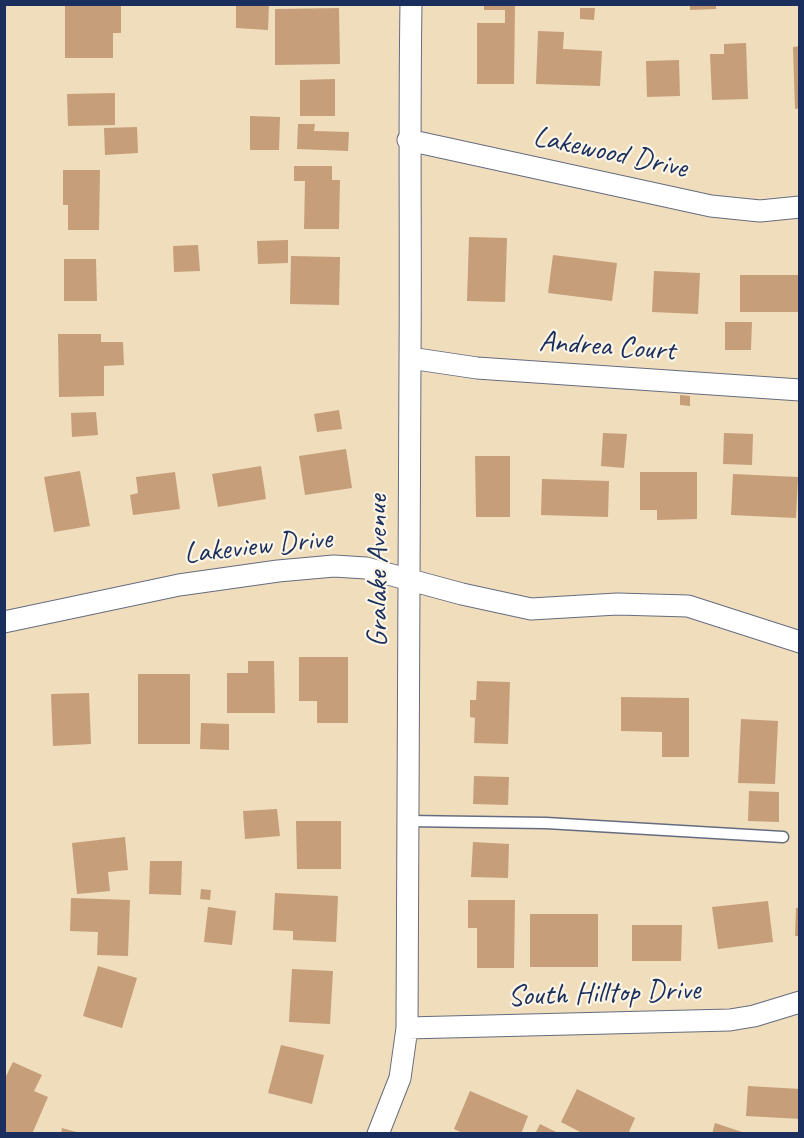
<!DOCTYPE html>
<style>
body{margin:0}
#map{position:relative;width:804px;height:1138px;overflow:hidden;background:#f0ddbc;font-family:Caveat,sans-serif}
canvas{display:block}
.frame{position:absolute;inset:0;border:6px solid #1b2f5e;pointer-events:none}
</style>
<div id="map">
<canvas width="804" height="1138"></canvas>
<div class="frame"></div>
</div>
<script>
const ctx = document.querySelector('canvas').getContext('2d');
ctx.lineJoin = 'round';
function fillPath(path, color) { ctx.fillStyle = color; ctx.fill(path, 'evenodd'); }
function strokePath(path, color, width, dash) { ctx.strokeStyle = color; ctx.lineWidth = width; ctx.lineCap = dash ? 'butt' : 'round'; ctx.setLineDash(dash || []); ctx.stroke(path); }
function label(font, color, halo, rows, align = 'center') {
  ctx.font = font + ' Caveat,sans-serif'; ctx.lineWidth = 4.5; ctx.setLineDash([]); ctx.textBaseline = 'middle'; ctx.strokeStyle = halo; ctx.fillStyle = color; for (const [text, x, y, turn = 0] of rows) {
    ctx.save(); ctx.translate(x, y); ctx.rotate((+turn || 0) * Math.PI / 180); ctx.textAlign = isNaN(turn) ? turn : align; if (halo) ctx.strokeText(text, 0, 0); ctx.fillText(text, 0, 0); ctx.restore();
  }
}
fillPath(new Path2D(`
 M 236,4 L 269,4 L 268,30 L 236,28 Z
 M 484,4 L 515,4 L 514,84 L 477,84 L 477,23 L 505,23 L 505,10 L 484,10 Z
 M 690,4 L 716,4 L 716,9 L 690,10 Z
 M 121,5 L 121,33 L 113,33 L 113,58 L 65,58 L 65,6 Z
 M 339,8 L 340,64 L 275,65 L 275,9 Z
 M 580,8 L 595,8 L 594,20 L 580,19 Z
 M 538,31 L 564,32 L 563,49 L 602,51 L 600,86 L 536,84 Z
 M 746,43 L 748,99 L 712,100 L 710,54 L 724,54 L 724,44 Z
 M 800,46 L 800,108 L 795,109 L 793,47 Z
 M 679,60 L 680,96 L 647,97 L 646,61 Z
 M 335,79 L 335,116 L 300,116 L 300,80 Z
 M 115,93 L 115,125 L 68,126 L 67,94 Z
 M 250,116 L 280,117 L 279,150 L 250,150 Z
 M 298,124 L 315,124 L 314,131 L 349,132 L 348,151 L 297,149 Z
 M 137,127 L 138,153 L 105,155 L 104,128 Z
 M 294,166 L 332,166 L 332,180 L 340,180 L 339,229 L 304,229 L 305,181 L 294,181 Z
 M 63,170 L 100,170 L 99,230 L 68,230 L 68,205 L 63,205 Z
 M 469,237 L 507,238 L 505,302 L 467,301 Z
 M 288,240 L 288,263 L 258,264 L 257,241 Z
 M 198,245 L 200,271 L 174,272 L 173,246 Z
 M 553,255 L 617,263 L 612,301 L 548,293 Z
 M 291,256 L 340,257 L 339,305 L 290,304 Z
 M 64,259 L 96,259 L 97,301 L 64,301 Z
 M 654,271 L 700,273 L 698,314 L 652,312 Z
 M 740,275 L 798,275 L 798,312 L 740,312 Z
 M 725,322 L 752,322 L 751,350 L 725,350 Z
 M 58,334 L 101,334 L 101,342 L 123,342 L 124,365 L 104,366 L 104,396 L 59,397 Z
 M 680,395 L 690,396 L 690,406 L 680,405 Z
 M 339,410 L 342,429 L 317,432 L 314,414 Z
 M 96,412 L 98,435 L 72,437 L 71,413 Z
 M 603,433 L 627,434 L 624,468 L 601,466 Z
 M 724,433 L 753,434 L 752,465 L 723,464 Z
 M 346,449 L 352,488 L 305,495 L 299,456 Z
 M 475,456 L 510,456 L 510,517 L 476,517 Z
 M 261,466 L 266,499 L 218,507 L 212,474 Z
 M 80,471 L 90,526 L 54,532 L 44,477 Z
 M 175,472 L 180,509 L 133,515 L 130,495 L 138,493 L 136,477 Z
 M 640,472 L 697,472 L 697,519 L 657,520 L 657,510 L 640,510 Z
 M 733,474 L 798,477 L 796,518 L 731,515 Z
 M 542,479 L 609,481 L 608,517 L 541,515 Z
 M 299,657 L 348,657 L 348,723 L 317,723 L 317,701 L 299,701 Z
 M 248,661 L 274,661 L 275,713 L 227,713 L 227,673 L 248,673 Z
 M 138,674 L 190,674 L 190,744 L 138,744 Z
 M 477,681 L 510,682 L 508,744 L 474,743 L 475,718 L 470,717 L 470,700 L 476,700 Z
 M 89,693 L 91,744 L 53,746 L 51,694 Z
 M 621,697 L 689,698 L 689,757 L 662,757 L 662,732 L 621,731 Z
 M 741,719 L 778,721 L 775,784 L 738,783 Z
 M 201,723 L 229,724 L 229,750 L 200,749 Z
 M 474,776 L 509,777 L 508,805 L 473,804 Z
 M 749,791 L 779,792 L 779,822 L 748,821 Z
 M 277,809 L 280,836 L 245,839 L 243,811 Z
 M 296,821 L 341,821 L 341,869 L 297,869 Z
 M 125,837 L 128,870 L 108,872 L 110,891 L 77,894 L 72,843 Z
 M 473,842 L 509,844 L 508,878 L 471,877 Z
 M 150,861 L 182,861 L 181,895 L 149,894 Z
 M 201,889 L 211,890 L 210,900 L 200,899 Z
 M 275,893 L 338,896 L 336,942 L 293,940 L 293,931 L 273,930 Z
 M 71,898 L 130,900 L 128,956 L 97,955 L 98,932 L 70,931 Z
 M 468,900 L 515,900 L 514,968 L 477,968 L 477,928 L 468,928 Z
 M 768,901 L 773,942 L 718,949 L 712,907 Z
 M 208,907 L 236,911 L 232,945 L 204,942 Z
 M 796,908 L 800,908 L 800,936 L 795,936 Z
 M 530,914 L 598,914 L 598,967 L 530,967 Z
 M 632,925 L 682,925 L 681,961 L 632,961 Z
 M 98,966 L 137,978 L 122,1028 L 83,1016 Z
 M 292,969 L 333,971 L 330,1024 L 289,1022 Z
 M 281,1045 L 324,1055 L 312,1104 L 268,1093 Z
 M 13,1062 L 42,1075 L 34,1091 L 48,1097 L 32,1134 L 4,1132 L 4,1080 Z
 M 748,1086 L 800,1089 L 800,1119 L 746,1116 Z
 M 577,1089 L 635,1118 L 628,1134 L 584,1134 L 561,1122 Z
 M 470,1091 L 528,1116 L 521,1134 L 465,1134 L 454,1129 Z
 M 715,1123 L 745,1133 L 745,1134 L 712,1134 Z
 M 540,1124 L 560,1134 L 535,1134 Z
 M 62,1128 L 80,1133 L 80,1134 L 61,1134 Z`), '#c69e7a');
const service = new Path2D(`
 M 407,821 L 546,823 L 783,837`);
const minor = new Path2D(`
 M 408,140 L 711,206 L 760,211 L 800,207
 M 410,358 L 477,368 L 800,390
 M 4,622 L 179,585 L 278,571 L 334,566 L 366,568 L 462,594 L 531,609 L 617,604 L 688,606 L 800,642
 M 407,1028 L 730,1020 L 754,1016 L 800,1002
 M 378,1134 L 400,1078 L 407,1028 C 407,805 409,582 410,360 C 411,241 409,123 411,4`);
strokePath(service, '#666c7f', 13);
strokePath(minor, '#666c7f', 23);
strokePath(service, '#fff', 10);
strokePath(minor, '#fff', 21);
label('30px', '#1b2f5e', '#fcf5e5', [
 ["Lakewood Drive",610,153,12],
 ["Andrea Court",607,347,4],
 ["Lakeview Drive",258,547,-6],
 ["Gralake Avenue",378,571,-90],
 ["South Hilltop Drive",604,994,-2]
]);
</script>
